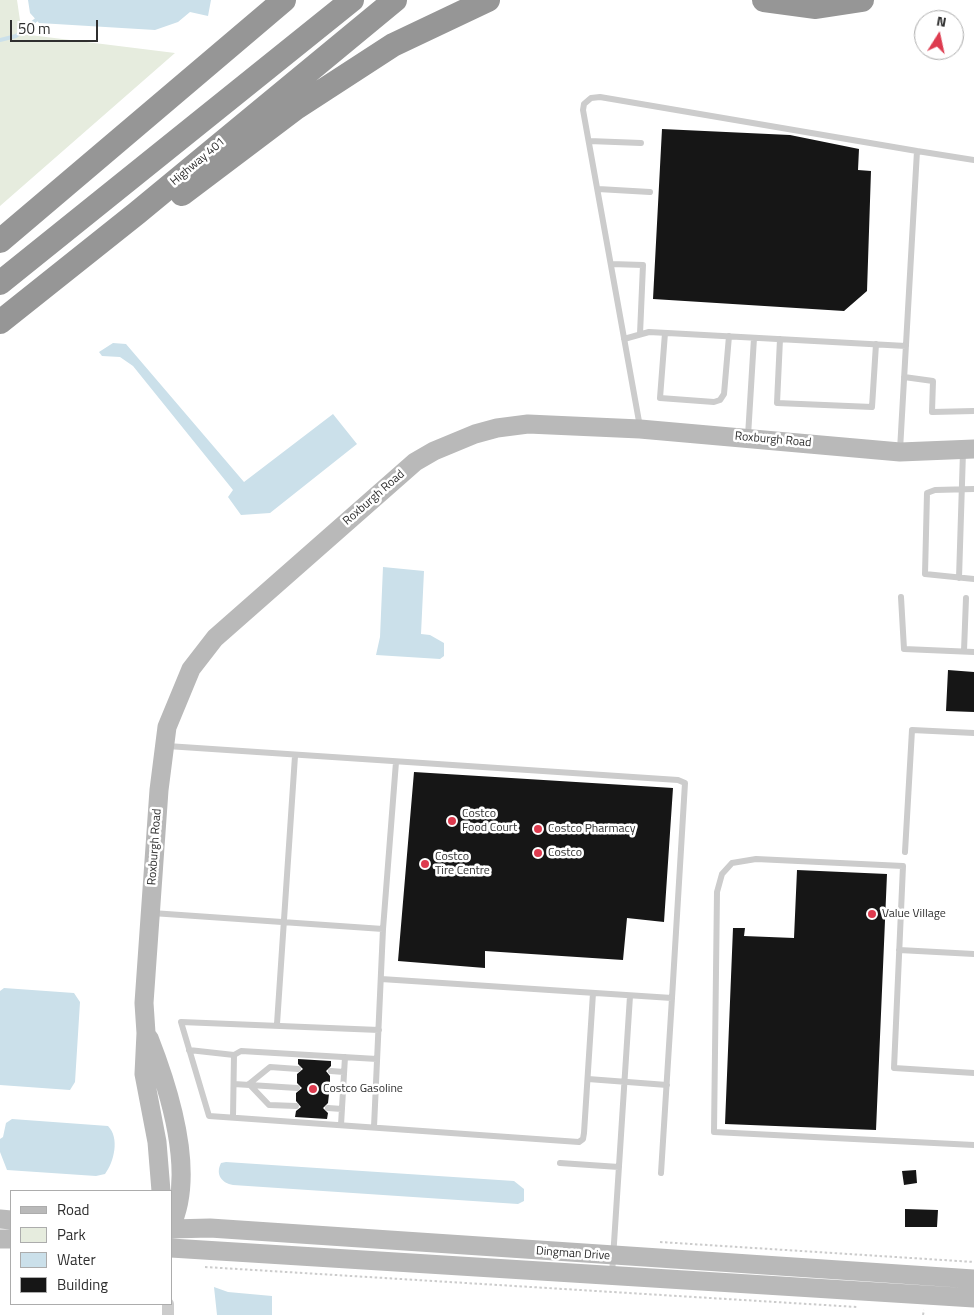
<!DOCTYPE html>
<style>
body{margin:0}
#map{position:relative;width:974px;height:1315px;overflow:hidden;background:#fff;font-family:"Titillium Web",sans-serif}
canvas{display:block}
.legend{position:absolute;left:10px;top:1190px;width:162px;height:115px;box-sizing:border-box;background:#fff;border:1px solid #acacac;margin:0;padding:6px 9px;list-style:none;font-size:15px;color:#2f2f2f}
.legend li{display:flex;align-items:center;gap:10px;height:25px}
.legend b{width:25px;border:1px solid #acacac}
.north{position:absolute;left:914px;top:10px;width:50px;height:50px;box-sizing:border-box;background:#fff;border:1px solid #acacac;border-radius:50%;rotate:10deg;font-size:14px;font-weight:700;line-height:20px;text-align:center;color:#2f2f2f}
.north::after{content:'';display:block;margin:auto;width:18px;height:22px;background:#dd3b4f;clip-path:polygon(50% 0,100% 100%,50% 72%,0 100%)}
.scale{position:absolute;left:10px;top:20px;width:88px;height:22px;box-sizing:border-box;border:2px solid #2f2f2f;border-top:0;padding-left:6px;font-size:15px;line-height:18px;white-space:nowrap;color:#2f2f2f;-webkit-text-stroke:4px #fff;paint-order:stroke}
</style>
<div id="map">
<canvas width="974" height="1315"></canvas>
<ul class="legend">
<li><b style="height:6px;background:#b9b9b9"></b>Road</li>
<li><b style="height:14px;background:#e6ecde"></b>Park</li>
<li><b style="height:14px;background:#cbe0ea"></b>Water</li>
<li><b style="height:14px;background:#161616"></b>Building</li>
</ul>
<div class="north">N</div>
<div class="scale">50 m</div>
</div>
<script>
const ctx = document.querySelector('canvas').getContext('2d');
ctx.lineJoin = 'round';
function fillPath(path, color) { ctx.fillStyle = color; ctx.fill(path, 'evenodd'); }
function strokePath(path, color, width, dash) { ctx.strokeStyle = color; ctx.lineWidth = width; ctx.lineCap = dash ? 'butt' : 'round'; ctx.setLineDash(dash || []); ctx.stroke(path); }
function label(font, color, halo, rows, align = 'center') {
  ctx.font = font + ' "Titillium Web",sans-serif'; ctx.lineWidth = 5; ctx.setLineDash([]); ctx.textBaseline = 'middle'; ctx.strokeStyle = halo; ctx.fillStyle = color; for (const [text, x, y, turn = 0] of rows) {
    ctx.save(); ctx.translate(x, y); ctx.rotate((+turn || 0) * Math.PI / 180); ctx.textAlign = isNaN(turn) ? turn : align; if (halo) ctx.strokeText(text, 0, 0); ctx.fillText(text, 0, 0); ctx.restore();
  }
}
fillPath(new Path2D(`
 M 0,0 L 17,0 L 22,34 L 175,53 L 0,206 Z`), '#e6ecde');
fillPath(new Path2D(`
 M 28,0 L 211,0 L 208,16 L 190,12 L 178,22 L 155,30 L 39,23 L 30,13 Z
 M 113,343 L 126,344 L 244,482 L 333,414 L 357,444 L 270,513 L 241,515 L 228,497 L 233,490 L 133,366 L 120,357 L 102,356 L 99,352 Z
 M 383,567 L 424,571 L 421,634 L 430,635 L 444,643 L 444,656 L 440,659 L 376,655 L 380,637 Z
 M 4,988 L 74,993 L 80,1002 L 75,1082 L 70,1090 L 0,1085 L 0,991 Z
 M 12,1119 L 108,1126 C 120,1138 114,1162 105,1174 L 96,1176 L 7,1170 L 0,1152 L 0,1139 L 3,1137 L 6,1123 Z
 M 226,1162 L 514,1181 L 524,1189 L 524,1201 L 518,1204 L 233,1185 C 222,1183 215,1175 221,1163 Z
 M 214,1287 L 228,1292 L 272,1296 L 272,1315 L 217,1315 Z`), '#cbe0ea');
strokePath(new Path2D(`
 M 0,40 L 16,36 L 36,20`), '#cbe0ea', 4);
fillPath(new Path2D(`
 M 662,129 L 790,135 L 859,149 L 858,170 L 871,171 L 867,291 L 844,311 L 653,299 Z
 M 948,670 L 974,672 L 974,712 L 946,711 Z
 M 414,772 L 673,788 L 664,922 L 627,918 L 623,960 L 485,951 L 485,968 L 398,961 Z
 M 797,870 L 887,874 L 876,1130 L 725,1124 L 733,928 L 745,928 L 744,936 L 794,938 Z
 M 298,1059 L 331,1061 L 331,1066 L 326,1071 L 330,1076 L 330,1084 L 324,1089 L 329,1094 L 328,1103 L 323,1108 L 328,1113 L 327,1119 L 295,1117 L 296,1111 L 301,1107 L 296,1101 L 296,1093 L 302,1088 L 297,1083 L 297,1074 L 303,1069 L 298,1064 Z
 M 916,1170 L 917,1183 L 904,1185 L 902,1171 Z
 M 905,1209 L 938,1210 L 937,1227 L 905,1227 Z`), '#161616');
strokePath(new Path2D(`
 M 660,1242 L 974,1262
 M 205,1267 L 857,1307
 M 923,1315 L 924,1310`), '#ccc', 2, [2.5, 2.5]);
strokePath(new Path2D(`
 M 589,141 L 641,143
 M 917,151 L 974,160
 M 598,189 L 650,192
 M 611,264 L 643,265 L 640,334
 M 665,333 L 660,398 L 714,402 L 720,400 L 724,394 L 729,336
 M 624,339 L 649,332 L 906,346
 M 780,339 L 777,403 L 872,407 L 876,344
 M 904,377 L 933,381 L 932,412 L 974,411
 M 640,427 L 583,110 L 584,104 L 591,98 L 600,97 L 917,151 L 900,450
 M 748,436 L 754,338
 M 974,489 L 935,490 L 927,493 L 925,574 L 974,579
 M 959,578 L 963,452
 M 901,597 L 904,649 L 974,652
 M 964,651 L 966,598
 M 167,746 L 678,780 L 685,783 L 672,998
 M 905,852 L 912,730 L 974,733
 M 152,913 L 383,929
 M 899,950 L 974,954
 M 381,979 L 672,998 L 661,1173
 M 277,1024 L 295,756
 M 379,1030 L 181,1022 L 209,1116 L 579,1142 L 583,1139 L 584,1133 L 593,993
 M 189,1050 L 234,1055 L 241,1051 L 377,1059
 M 331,1071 L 344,1072
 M 974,1073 L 894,1068 L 903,866 L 756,859 L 732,863 L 722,874 L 717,892 L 714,1132 L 974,1145
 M 588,1079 L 667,1085
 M 234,1084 L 297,1088
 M 329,1089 L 343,1090
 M 296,1106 L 269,1105 L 249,1084 L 270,1067 L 298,1069
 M 328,1108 L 342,1109
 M 233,1117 L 234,1055
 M 341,1125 L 345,1057
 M 374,1127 L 383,929 L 396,762
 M 560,1163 L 619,1167
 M 612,1274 L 630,996`), '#ccc', 6);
strokePath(new Path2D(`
 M 168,1315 L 168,1304`), '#ccc', 12);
strokePath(new Path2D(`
 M 149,1038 C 169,1089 196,1174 171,1226
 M 161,1191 L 157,1142 L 144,1074 L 146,1033 L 144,1003 L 159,790 L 167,727 L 191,669 L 215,638 L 415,462 L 434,451 L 475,434 L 497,428 L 528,424 L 640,429 L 900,452 L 974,449
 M 0,1219 L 11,1220
 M 171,1229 L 210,1228 L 974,1279
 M 0,1239 L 11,1239
 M 171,1248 L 974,1298`), '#b9b9b9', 19);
strokePath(new Path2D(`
 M 764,0 L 816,7 L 862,0
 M 182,194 L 296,108 L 393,45 L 488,0
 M 0,241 L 284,0
 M 0,283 L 352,0
 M 0,322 L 137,213 L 395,0`), '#969696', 24);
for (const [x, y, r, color] of [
 [452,821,5,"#dd3b4f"],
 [538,829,5,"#dd3b4f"],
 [538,853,5,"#dd3b4f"],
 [425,864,5,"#dd3b4f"],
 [872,914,5,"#dd3b4f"],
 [313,1089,5,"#dd3b4f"]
]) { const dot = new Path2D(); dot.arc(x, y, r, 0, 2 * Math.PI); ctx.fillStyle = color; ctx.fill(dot); strokePath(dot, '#fff', 2); }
label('12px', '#2f2f2f', '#fff', [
 ["Highway 401",198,162,-40],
 ["Roxburgh Road",773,440,5],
 ["Roxburgh Road",374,498,-41],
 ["Roxburgh Road",155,847,-86],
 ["Dingman Drive",573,1254,4]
]);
label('12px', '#2f2f2f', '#fff', [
 ["Costco",462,814],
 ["Food Court",462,828],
 ["Costco Pharmacy",548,829],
 ["Costco",548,853],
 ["Costco",435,857],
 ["Tire Centre",435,871],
 ["Value Village",882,914],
 ["Costco Gasoline",323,1089]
], 'left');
</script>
